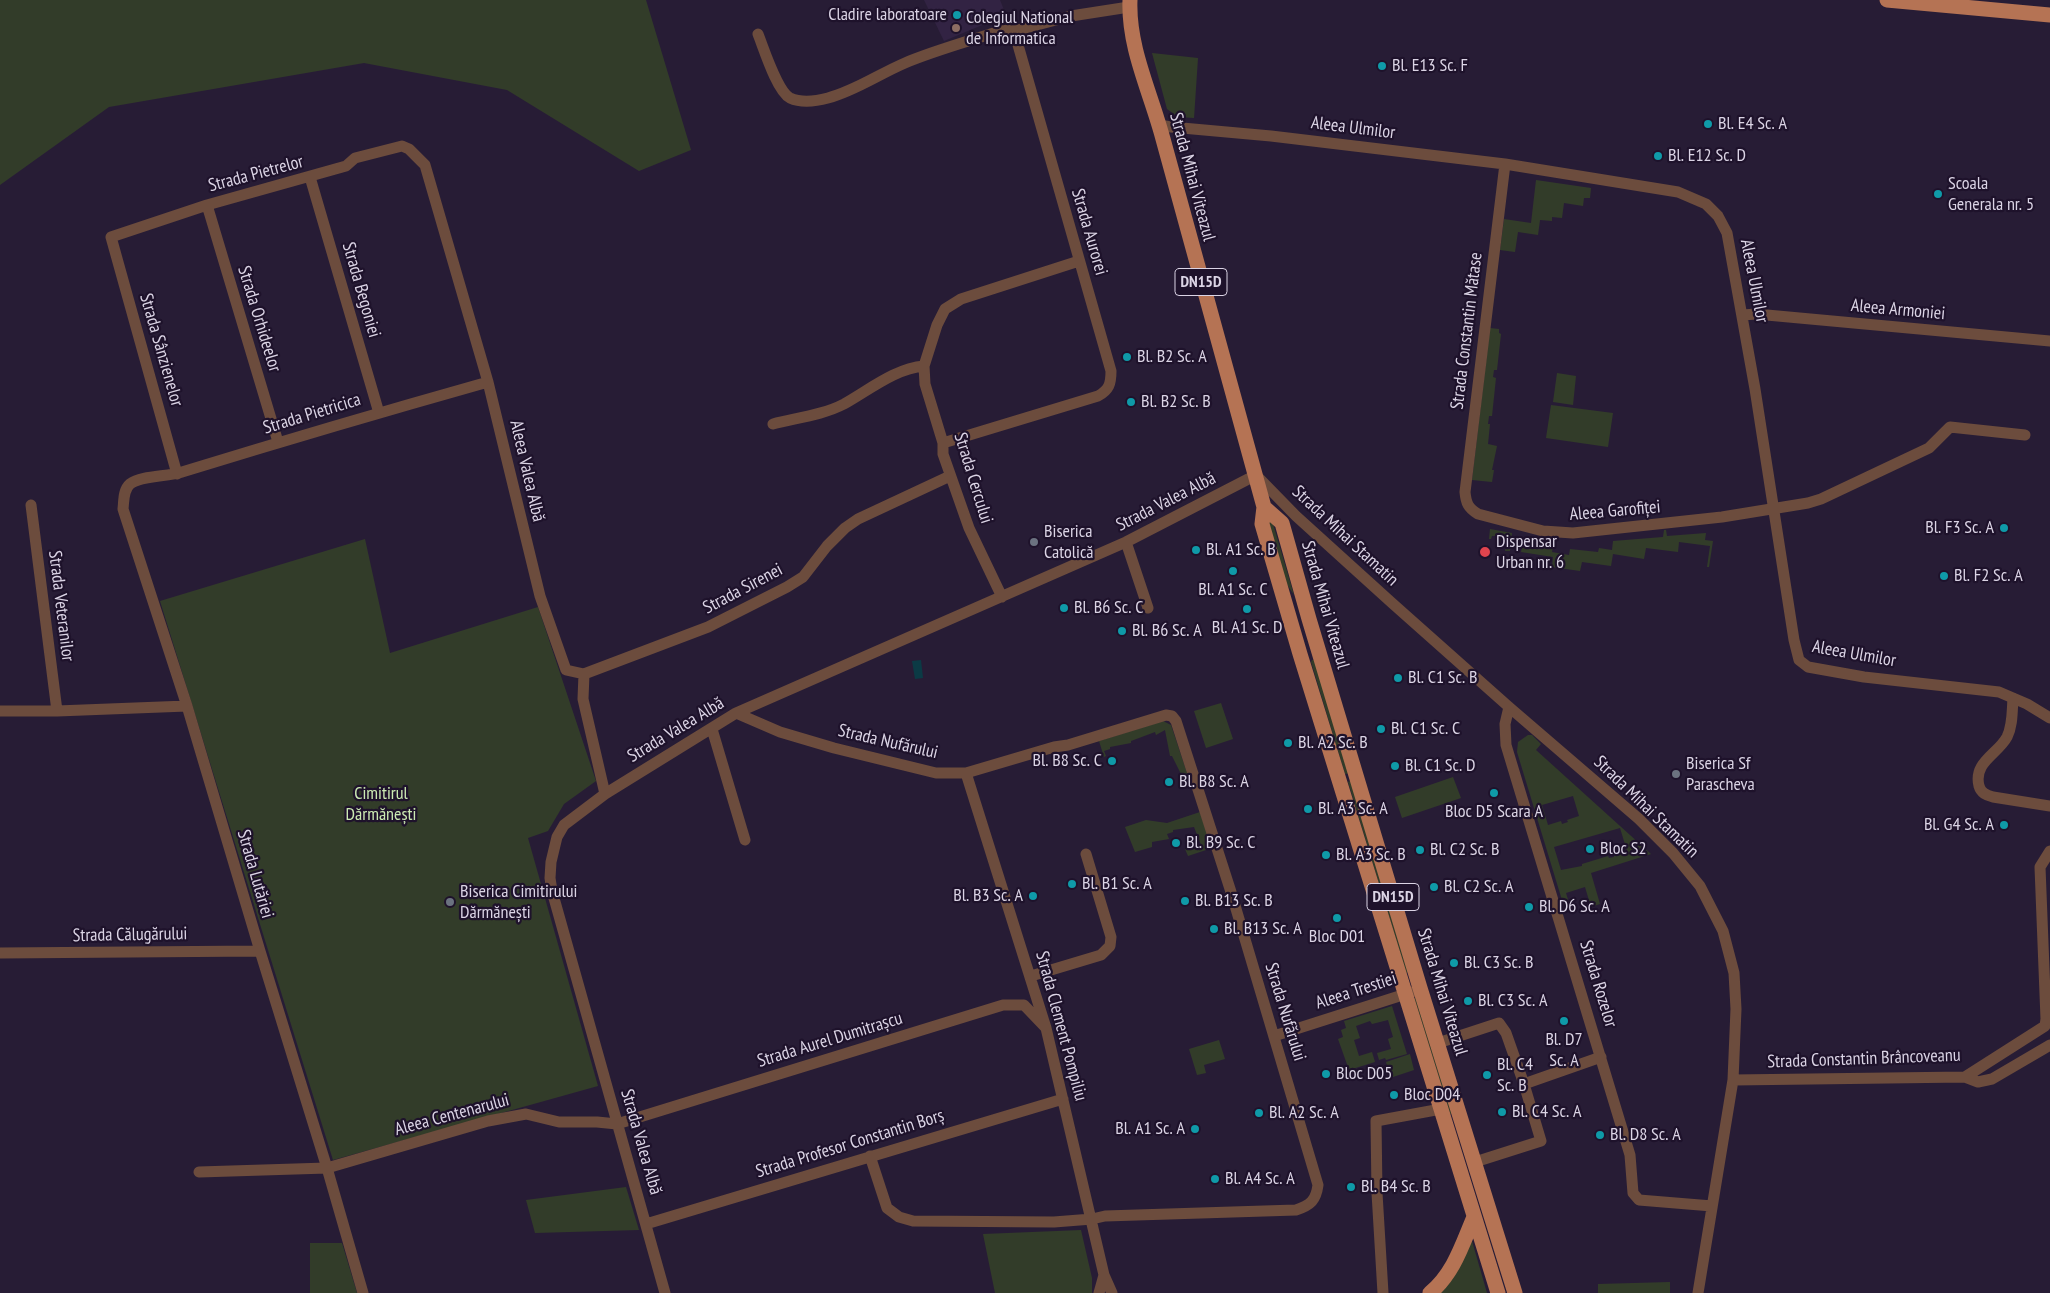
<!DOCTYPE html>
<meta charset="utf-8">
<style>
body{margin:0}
canvas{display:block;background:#271c35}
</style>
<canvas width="2050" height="1293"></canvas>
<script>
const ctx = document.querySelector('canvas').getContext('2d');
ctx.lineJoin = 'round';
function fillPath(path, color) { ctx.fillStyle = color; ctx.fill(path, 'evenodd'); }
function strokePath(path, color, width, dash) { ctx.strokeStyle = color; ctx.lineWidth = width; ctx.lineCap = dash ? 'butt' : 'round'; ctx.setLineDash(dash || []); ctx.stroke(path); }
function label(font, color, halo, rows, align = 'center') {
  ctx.font = font + ' "PT Sans Narrow",sans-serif'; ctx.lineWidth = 4.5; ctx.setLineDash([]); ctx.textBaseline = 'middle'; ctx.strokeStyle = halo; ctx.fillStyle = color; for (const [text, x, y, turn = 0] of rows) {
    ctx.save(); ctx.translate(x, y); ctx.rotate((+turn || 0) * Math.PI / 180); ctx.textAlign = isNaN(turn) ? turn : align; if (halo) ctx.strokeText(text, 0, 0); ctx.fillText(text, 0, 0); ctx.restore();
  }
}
fillPath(new Path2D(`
 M 924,0 L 1000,0 L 1006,15 L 944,41 Z`), '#322343');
fillPath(new Path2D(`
 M 0,0 L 646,0 L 691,150 L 639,171 L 507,90 L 364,63 L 109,107 L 0,185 Z
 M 1152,53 L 1198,58 L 1194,118 L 1178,117 L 1167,109 Z
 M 1536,180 L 1591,188 L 1590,198 L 1584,198 L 1583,206 L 1564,203 L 1562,218 L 1552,217 L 1552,221 L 1540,220 L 1538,235 L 1518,232 L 1515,252 L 1500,250 L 1504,219 L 1531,223 Z
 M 1490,328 L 1499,329 L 1499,333 L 1501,334 L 1497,370 L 1494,370 L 1493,377 L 1496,378 L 1492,416 L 1489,416 L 1488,424 L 1490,424 L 1488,444 L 1497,446 L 1492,470 L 1494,470 L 1492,482 L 1472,480 Z
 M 1557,373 L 1576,376 L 1573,405 L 1553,402 Z
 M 1551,405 L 1613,413 L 1608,447 L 1546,438 Z
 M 1267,517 L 1271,517 L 1294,595 L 1286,583 Z
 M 1490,529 L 1512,533 L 1510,551 L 1505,551 L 1506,544 L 1497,542 L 1497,536 L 1492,536 L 1491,539 L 1489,539 Z
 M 1664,530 L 1666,530 L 1667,536 L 1706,533 L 1705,540 L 1713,541 L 1709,567 L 1707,567 L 1710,546 L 1679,542 L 1678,552 L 1646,548 L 1644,559 L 1613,554 L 1611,566 L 1582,562 L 1580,571 L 1552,567 L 1553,557 L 1521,552 L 1524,538 L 1527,536 L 1554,540 L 1552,552 L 1569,555 L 1570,549 L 1598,552 L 1599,548 L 1612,550 L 1613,541 L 1663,537 Z
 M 365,539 L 390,653 L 538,607 L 596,781 L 564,804 L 548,831 L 528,838 L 598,1086 L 333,1160 L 160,601 Z
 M 1312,660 L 1316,660 L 1350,773 L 1345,774 L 1311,662 Z
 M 1221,703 L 1233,739 L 1206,748 L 1194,711 Z
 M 1163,721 L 1171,725 L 1190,782 L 1178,786 L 1178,784 L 1182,783 L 1180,777 L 1182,776 L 1172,756 L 1170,756 L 1165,730 L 1156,735 L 1155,732 L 1131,741 L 1131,743 L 1110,747 L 1110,749 L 1104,751 L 1106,756 L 1104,757 L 1099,741 Z
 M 1528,735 L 1532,735 L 1541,744 L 1536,750 L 1651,854 L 1591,873 L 1600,904 L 1591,907 L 1585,887 L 1566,893 L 1570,906 L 1568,907 L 1568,910 L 1565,910 L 1517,752 L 1518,742 ZM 1573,796 L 1579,816 L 1567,820 L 1568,822 L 1562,824 L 1561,821 L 1548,825 L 1542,805 ZM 1620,828 L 1627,851 L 1614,855 L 1614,857 L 1609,858 L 1608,856 L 1582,864 L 1582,866 L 1561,870 L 1554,847 Z
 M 1453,777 L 1461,798 L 1402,818 L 1395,797 Z
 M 1352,780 L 1411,971 L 1406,973 L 1348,782 Z
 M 1200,812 L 1212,848 L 1188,856 L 1185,849 L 1201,845 L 1194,827 L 1173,830 L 1173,832 L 1167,834 L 1169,839 L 1152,842 L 1152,847 L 1135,852 L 1125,827 L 1146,820 L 1167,823 Z
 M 1419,997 L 1455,1113 L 1450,1114 L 1414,998 Z
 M 1392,1006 L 1407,1054 L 1386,1060 L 1385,1058 L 1379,1060 L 1377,1053 L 1391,1049 L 1388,1039 L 1393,1037 L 1388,1020 L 1372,1024 L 1370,1021 L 1356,1026 L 1360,1038 L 1354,1040 L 1359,1056 L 1372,1052 L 1375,1062 L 1349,1070 L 1338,1039 L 1343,1037 L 1341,1030 L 1346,1028 L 1344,1021 Z
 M 1219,1040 L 1225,1059 L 1204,1065 L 1206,1073 L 1197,1075 L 1189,1049 Z
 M 1410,1054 L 1414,1070 L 1390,1078 L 1386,1062 Z
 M 626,1187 L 639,1230 L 535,1233 L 526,1200 Z
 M 1081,1230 L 1092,1278 L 1092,1293 L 995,1293 L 983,1234 Z
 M 1472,1241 L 1487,1293 L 1439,1293 Z
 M 310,1243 L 342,1243 L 357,1293 L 310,1293 Z
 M 1670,1282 L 1670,1293 L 1598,1293 L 1598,1284 Z`), '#323c29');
fillPath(new Path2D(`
 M 921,660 L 923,678 L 915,679 L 912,661 Z`), '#0b3a45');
strokePath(new Path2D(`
 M 758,34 C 764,49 777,91 790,98 C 801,103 817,101 828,98 C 855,91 879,74 905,63 C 936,50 970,41 1003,30 L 1014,31 L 1071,16 L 1129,7
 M 1159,125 L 1171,127 L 1271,136 L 1505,164 L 1678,192 L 1706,204 L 1718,216 L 1727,233 L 1755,389 L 1794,640 L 1799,660 L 1808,667 L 1864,677 L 1999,692 L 2027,704 L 2050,718
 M 1505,164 L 1465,492 C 1466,503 1468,508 1478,514 L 1543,531 L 1573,533 L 1722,517 L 1808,503 L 1821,499 L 1929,448 L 1950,427 L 2025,435
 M 310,177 L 379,413
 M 207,205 L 278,442
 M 1743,315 L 1756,314 L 2050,341
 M 773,424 C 796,418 823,415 844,404 C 869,390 896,368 924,366
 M 943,443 L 1098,396 C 1109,390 1111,384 1111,371 L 1014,31
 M 177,474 L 111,237 L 207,205 L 346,166 L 355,158 L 402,146 L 409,149 L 425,165 L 488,382 L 540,596 L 566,670 L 584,674
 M 31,505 L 57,711
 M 1126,542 L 1148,608
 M 1002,597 L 969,528 L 943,454 L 943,443 L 925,384 L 924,366 L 937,325 L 945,309 L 961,299 L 1079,261
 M 584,674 L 708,627 L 787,587 L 803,577 L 827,546 L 845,528 L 858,519 L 950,476
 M 584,674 L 583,699 L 605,794
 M 2013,698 C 2012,710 2013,725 2007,737 C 1998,754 1973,762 1979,786 C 1981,793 1986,795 1993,797 L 2050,806
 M 1509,707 L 1505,724 L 1506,745 L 1630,1155 L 1633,1193 L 1639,1200 L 1712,1206
 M 0,711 L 57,711 L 187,706
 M 736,713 L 780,732 L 834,748 L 936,773 L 966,773 L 1054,747 L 1068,745 L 1166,715 L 1172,716 L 1176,721 L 1231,892 L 1318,1185 C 1316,1200 1311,1205 1296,1210 L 1105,1216 L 1092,1219 L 1054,1222 L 913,1221 L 899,1217 L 887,1208 L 870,1156
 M 712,729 L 745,840
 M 966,773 L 1046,1028 L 1104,1275 L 1099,1293
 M 0,953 L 260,951
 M 1031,976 L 1101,955 L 1110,946 L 1111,937 L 1086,854
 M 1274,1036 L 1412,992
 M 1438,1043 L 1499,1023 L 1506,1033 L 1524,1084 L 1601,1057
 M 1965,1077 L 1978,1082 L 1992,1079 L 2050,1045
 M 1733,1080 L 1965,1077 L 2045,1026 L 2046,1019 L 2040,867 L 2050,851
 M 1475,1162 L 1541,1141 L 1524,1084
 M 199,1172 L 327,1168 L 488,1121 L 526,1114 L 559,1122 L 597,1122 L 617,1124 L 1003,1005 L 1024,1005 L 1046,1028
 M 646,1224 L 1063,1099
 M 1104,1275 L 1112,1293
 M 363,1293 L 327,1168 L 260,951 L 187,706 L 123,509 C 124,501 123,490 130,484 C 142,475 168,477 182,472 C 283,441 385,411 488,382
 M 665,1293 L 552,891 L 550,878 L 551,862 L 557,837 L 564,825 L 605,794 L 736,713 L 1126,542 L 1256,475 L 1296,516 L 1392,603 L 1509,707 L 1639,819 L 1673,853 L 1700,886 L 1723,931 L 1734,973 L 1736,1009 L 1733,1080 L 1698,1293
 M 1383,1293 L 1377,1193 L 1376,1121 L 1441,1109`), '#6c4c3d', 11);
strokePath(new Path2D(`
 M 1130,0 C 1128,48 1151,93 1163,139 C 1196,262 1231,384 1264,507 L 1262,524 L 1300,654 L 1498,1293
 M 1887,0 L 2050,15
 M 1264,507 L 1282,523 L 1309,619 L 1420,988 L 1515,1293
 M 1430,1293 C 1454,1273 1462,1245 1474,1217`), '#b57354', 15);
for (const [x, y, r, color] of [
 [957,15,5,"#0f9aa8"],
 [956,28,5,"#8d6e63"],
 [1382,66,5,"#0f9aa8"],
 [1708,124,5,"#0f9aa8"],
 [1658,156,5,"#0f9aa8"],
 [1938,194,5,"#0f9aa8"],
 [1127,357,5,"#0f9aa8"],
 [1131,402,5,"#0f9aa8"],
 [2004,528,5,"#0f9aa8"],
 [1034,542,5,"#6b7280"],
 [1196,550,5,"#0f9aa8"],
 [1485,552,6,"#e0444e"],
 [1233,571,5,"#0f9aa8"],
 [1944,576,5,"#0f9aa8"],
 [1064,608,5,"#0f9aa8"],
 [1247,609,5,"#0f9aa8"],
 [1122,631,5,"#0f9aa8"],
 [1398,678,5,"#0f9aa8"],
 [1381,729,5,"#0f9aa8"],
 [1288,743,5,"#0f9aa8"],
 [1112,761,5,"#0f9aa8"],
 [1395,766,5,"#0f9aa8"],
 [1676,774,5,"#6b7280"],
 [1169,782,5,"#0f9aa8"],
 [1494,793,5,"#0f9aa8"],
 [1308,809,5,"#0f9aa8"],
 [2004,825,5,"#0f9aa8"],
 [1176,843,5,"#0f9aa8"],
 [1590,849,5,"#0f9aa8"],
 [1420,850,5,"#0f9aa8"],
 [1326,855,5,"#0f9aa8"],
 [1072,884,5,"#0f9aa8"],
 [1434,887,5,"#0f9aa8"],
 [1033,896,5,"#0f9aa8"],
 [1185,901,5,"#0f9aa8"],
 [450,902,5,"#6b7280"],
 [1529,907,5,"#0f9aa8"],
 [1337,918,5,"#0f9aa8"],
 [1214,929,5,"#0f9aa8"],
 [1454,963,5,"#0f9aa8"],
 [1468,1001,5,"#0f9aa8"],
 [1564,1021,5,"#0f9aa8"],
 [1326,1074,5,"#0f9aa8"],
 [1487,1075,5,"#0f9aa8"],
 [1394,1095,5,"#0f9aa8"],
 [1502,1112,5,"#0f9aa8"],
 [1259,1113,5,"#0f9aa8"],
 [1195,1129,5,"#0f9aa8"],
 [1600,1135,5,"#0f9aa8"],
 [1215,1179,5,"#0f9aa8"],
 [1351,1187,5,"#0f9aa8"]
]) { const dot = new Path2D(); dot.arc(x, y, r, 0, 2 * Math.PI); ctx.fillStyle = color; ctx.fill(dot); strokePath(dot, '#1e122b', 2); }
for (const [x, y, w] of [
 [1201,282,52],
 [1393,897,52]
]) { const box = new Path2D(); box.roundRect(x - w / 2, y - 13.5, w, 27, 4); ctx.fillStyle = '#1e122b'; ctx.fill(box); strokePath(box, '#dbd4e5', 1); }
label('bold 16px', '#dbd4e5', null, [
 ["DN15D",1201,282],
 ["DN15D",1393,897]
]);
label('18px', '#dbd4e5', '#1e122b', [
 ["Cladire laboratoare",947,15,"right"],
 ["Colegiul National",966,18],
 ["de Informatica",966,39],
 ["Bl. E13 Sc. F",1392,66],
 ["Bl. E4 Sc. A",1718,124],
 ["Bl. E12 Sc. D",1668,156],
 ["Scoala",1948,184],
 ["Generala nr. 5",1948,205],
 ["Bl. B2 Sc. A",1137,357],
 ["Bl. B2 Sc. B",1141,402],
 ["Bl. F3 Sc. A",1994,528,"right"],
 ["Biserica",1044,532],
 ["Catolică",1044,553],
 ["Dispensar",1496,542],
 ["Urban nr. 6",1496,563],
 ["Bl. A1 Sc. B",1206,550],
 ["Bl. F2 Sc. A",1954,576],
 ["Bl. A1 Sc. C",1233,590,"center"],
 ["Bl. B6 Sc. C",1074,608],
 ["Bl. A1 Sc. D",1247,628,"center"],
 ["Bl. B6 Sc. A",1132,631],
 ["Bl. C1 Sc. B",1408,678],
 ["Bl. C1 Sc. C",1391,729],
 ["Bl. A2 Sc. B",1298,743],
 ["Bl. B8 Sc. C",1102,761,"right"],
 ["Biserica Sf",1686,764],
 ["Parascheva",1686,785],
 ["Bl. C1 Sc. D",1405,766],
 ["Bl. B8 Sc. A",1179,782],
 ["Bl. A3 Sc. A",1318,809],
 ["Bloc D5 Scara A",1494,812,"center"],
 ["Bl. G4 Sc. A",1994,825,"right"],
 ["Bl. B9 Sc. C",1186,843],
 ["Bloc S2",1600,849],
 ["Bl. C2 Sc. B",1430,850],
 ["Bl. A3 Sc. B",1336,855],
 ["Bl. B1 Sc. A",1082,884],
 ["Bl. C2 Sc. A",1444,887],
 ["Biserica Cimitirului",460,892],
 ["Dărmănești",460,913],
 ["Bl. B3 Sc. A",1023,896,"right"],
 ["Bl. B13 Sc. B",1195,901],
 ["Bl. D6 Sc. A",1539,907],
 ["Bl. B13 Sc. A",1224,929],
 ["Bloc D01",1337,937,"center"],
 ["Bl. C3 Sc. B",1464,963],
 ["Bl. C3 Sc. A",1478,1001],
 ["Bl. D7",1564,1040,"center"],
 ["Sc. A",1564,1061,"center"],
 ["Bl. C4",1497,1065],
 ["Sc. B",1497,1086],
 ["Bloc D05",1336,1074],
 ["Bloc D04",1404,1095],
 ["Bl. C4 Sc. A",1512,1112],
 ["Bl. A2 Sc. A",1269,1113],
 ["Bl. A1 Sc. A",1185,1129,"right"],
 ["Bl. D8 Sc. A",1610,1135],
 ["Bl. A4 Sc. A",1225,1179],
 ["Bl. B4 Sc. B",1361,1187]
], 'left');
label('18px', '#dbd4e5', '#1e122b', [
 ["Aleea Ulmilor",1353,128,7],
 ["Strada Pietrelor",256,174,-15],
 ["Strada Mihai Viteazul",1192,177,75],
 ["Strada Aurorei",1089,232,74],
 ["Aleea Ulmilor",1754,281,79],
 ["Strada Begoniei",361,290,74],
 ["Aleea Armoniei",1898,310,5],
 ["Strada Orhideelor",259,319,73],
 ["Strada Constantin Mătase",1467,331,-83],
 ["Strada Sânzienelor",161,350,74],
 ["Strada Pietricica",312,414,-17],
 ["Aleea Valea Albă",527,471,77],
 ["Strada Cercului",973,478,73],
 ["Strada Valea Albă",1166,502,-27],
 ["Aleea Garofiței",1615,511,-5],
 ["Strada Mihai Stamatin",1345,536,43],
 ["Strada Sirenei",743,589,-28],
 ["Strada Mihai Viteazul",1325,605,74],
 ["Strada Veteranilor",61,606,83],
 ["Aleea Ulmilor",1854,654,10],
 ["Strada Valea Albă",676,730,-31],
 ["Strada Nufărului",888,742,13],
 ["Strada Mihai Stamatin",1646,807,44],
 ["Strada Lutăriei",255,874,74],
 ["Strada Călugărului",130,935,-1],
 ["Strada Rozelor",1598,984,73],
 ["Aleea Trestiei",1356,991,-18],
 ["Strada Mihai Viteazul",1442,992,73],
 ["Strada Nufărului",1285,1012,73],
 ["Strada Clement Pompiliu",1061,1026,75],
 ["Strada Aurel Dumitrașcu",830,1040,-17],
 ["Strada Constantin Brâncoveanu",1864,1059,-2],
 ["Aleea Centenarului",452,1115,-15],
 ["Strada Valea Albă",641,1142,74],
 ["Strada Profesor Constantin Borș",850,1144,-17]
]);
label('18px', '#cbeab2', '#1e122b', [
 ["Cimitirul",381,794],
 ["Dărmănești",381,815]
]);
</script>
